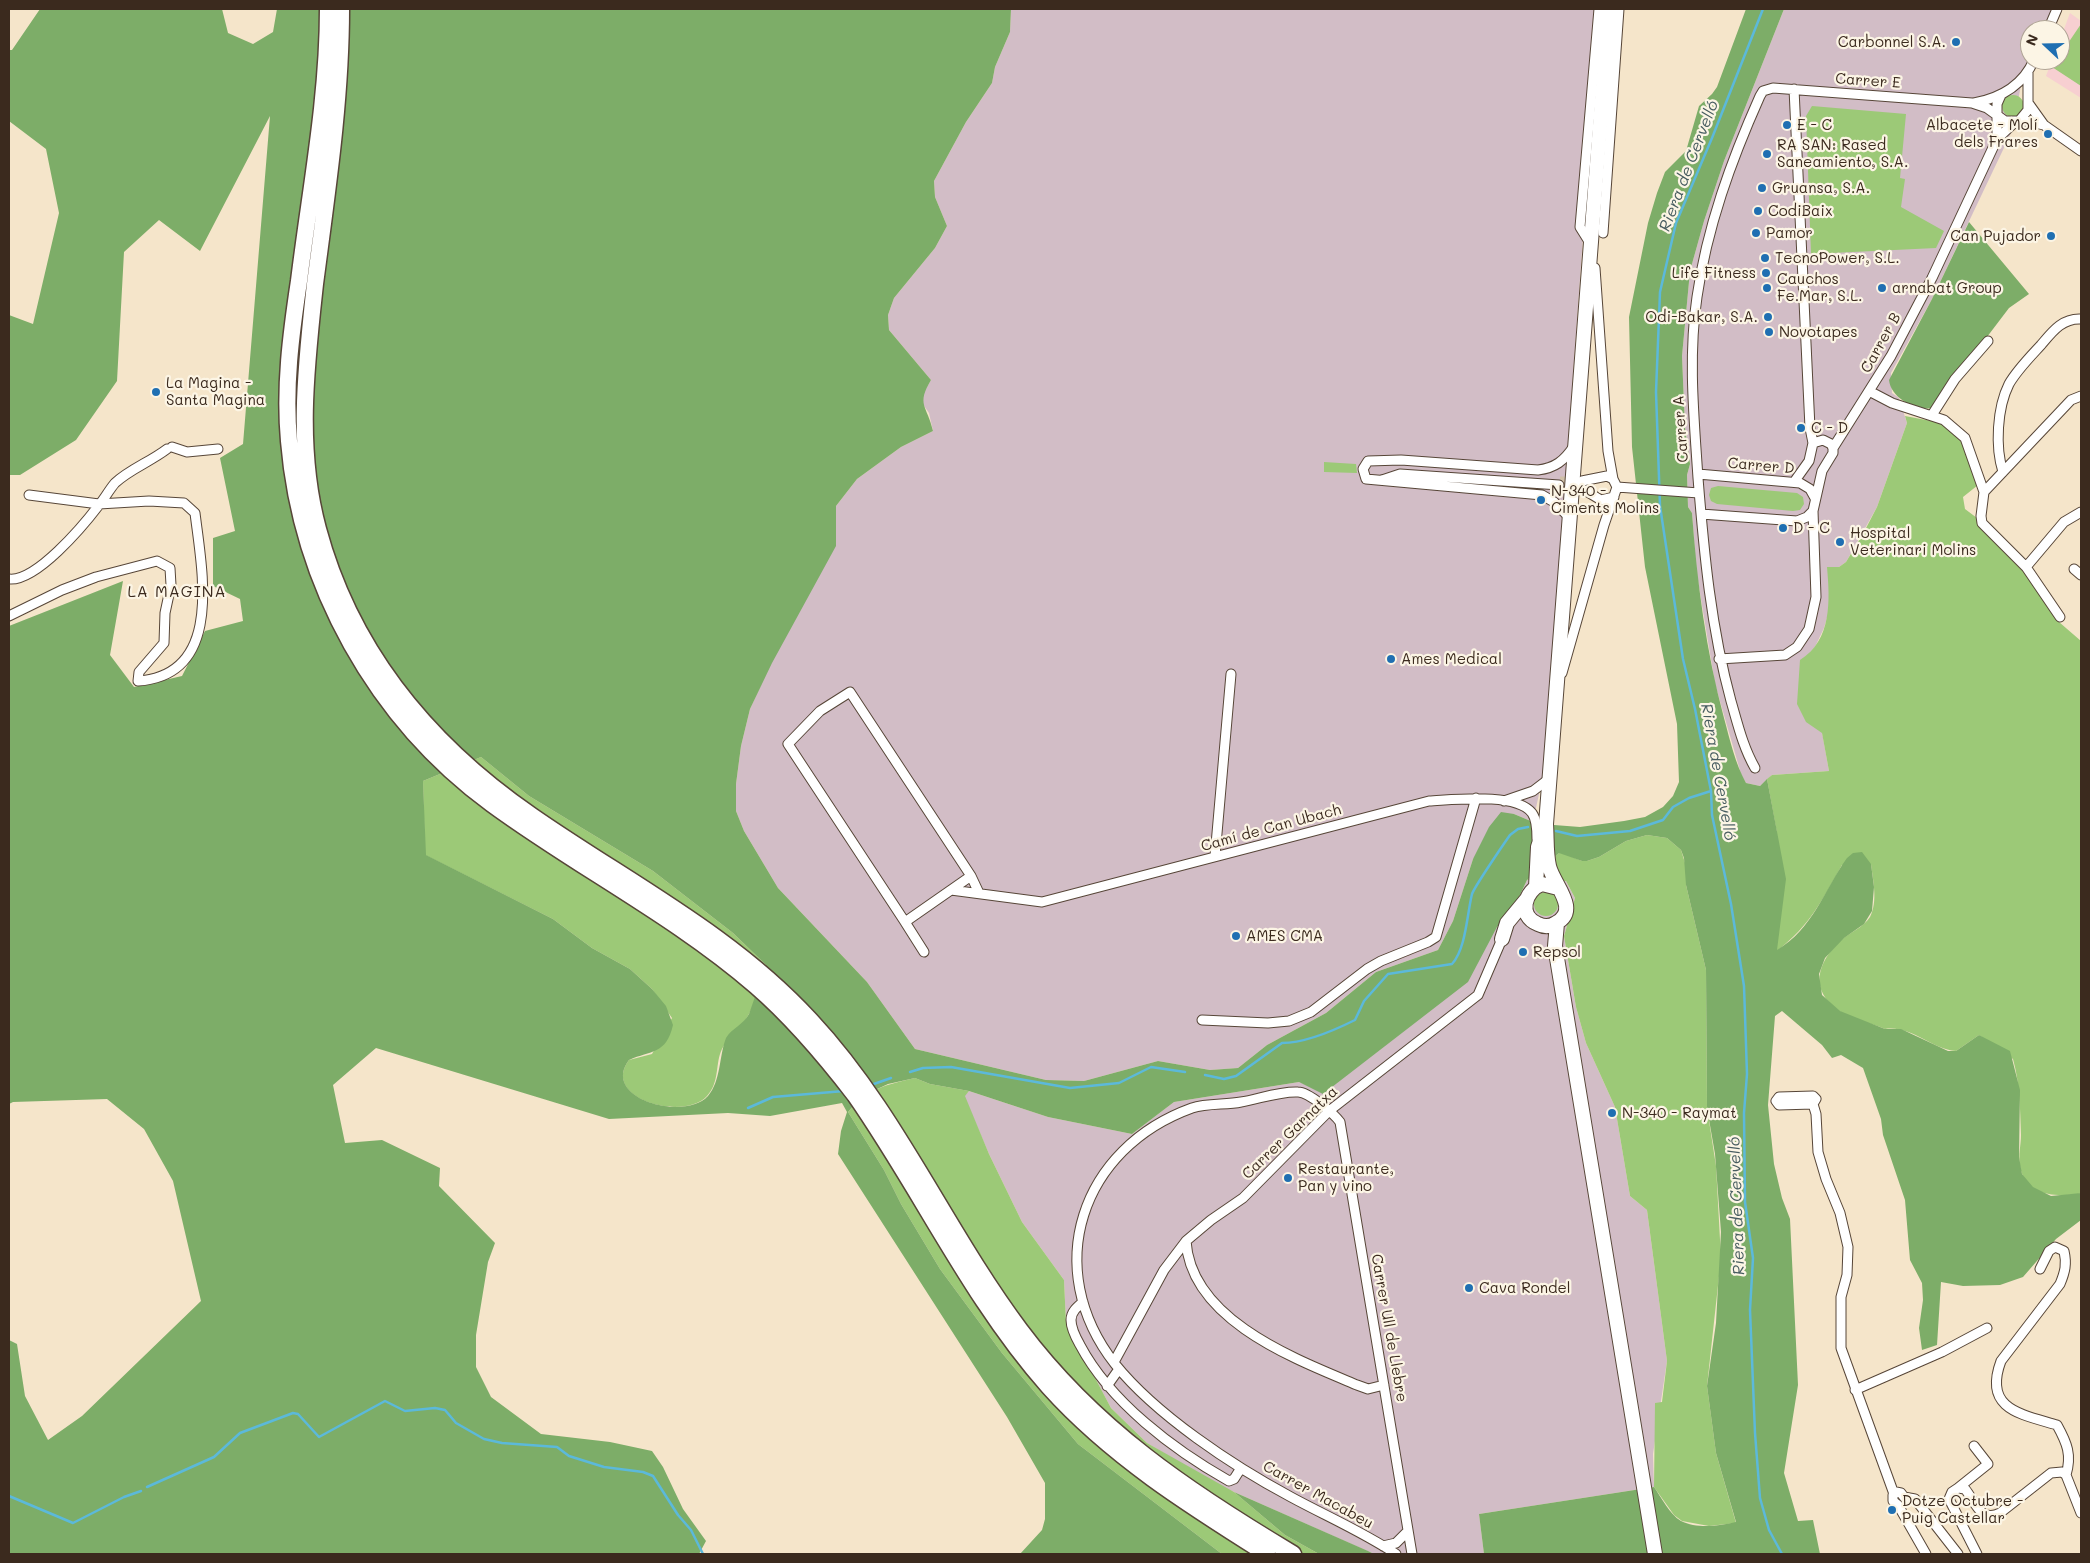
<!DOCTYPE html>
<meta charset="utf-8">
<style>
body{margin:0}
#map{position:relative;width:2090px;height:1563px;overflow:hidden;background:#f5e5ca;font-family:Mali,sans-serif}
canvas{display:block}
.frame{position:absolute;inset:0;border:10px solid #3b2a1e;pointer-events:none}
.north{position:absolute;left:2020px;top:20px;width:50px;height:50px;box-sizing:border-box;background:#fcf5e5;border:1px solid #afa495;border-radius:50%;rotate:291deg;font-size:14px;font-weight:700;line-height:20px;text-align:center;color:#3b2a1e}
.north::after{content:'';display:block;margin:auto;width:18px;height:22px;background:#1f6fb2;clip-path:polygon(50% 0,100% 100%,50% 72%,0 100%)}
</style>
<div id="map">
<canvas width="2090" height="1563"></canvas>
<div class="frame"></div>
<div class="north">N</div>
</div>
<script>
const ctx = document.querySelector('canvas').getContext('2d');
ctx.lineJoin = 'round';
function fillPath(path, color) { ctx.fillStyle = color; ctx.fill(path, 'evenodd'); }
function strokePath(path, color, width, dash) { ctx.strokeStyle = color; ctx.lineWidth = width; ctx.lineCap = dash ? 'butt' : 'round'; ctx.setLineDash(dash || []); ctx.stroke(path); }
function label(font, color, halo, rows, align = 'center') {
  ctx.font = font + ' Mali,sans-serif'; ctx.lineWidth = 4.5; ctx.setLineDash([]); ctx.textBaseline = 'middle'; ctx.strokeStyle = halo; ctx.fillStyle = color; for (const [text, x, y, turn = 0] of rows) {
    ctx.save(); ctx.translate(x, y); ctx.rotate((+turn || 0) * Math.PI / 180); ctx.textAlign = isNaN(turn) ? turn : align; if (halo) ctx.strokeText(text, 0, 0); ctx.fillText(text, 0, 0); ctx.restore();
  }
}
fillPath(new Path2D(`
 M 2070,13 L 2081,21 L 2081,98 L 2046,76 L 2052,60 L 2060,60 L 2060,40 Z`), '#f7cfd1');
fillPath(new Path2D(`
 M 1011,9 L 1604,9 L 1584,224 L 1549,703 L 1542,780 L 1533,822 L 1514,814 L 1473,859 L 1453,921 L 1438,950 L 1376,972 L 1326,1013 L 1267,1045 L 1238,1068 L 1210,1070 L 1158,1061 L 1084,1081 L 1046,1080 L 915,1049 L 867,982 L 778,888 L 744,831 L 736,811 L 736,784 L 741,746 L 750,709 L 835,522 L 836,506 L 857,479 L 901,447 L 933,431 L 929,413 L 922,403 L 922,395 L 931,380 L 889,330 L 888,315 L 894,298 L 935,248 L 947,226 L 935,197 L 934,181 L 966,122 L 992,83 L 995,67 L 1010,32 Z
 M 1784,9 L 2052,9 L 2042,30 L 2030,30 L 2030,57 L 2024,70 L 2012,131 L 1932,299 L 1891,373 L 1892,393 L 1899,398 L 1907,423 L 1877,507 L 1846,562 L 1839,567 L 1829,595 L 1829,611 L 1824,628 L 1815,647 L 1808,655 L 1829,771 L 1772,775 L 1760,786 L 1746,783 L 1741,774 L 1715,684 L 1696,569 L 1692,513 L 1688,507 L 1687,475 L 1690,464 L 1685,428 L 1682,356 L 1690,271 L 1704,221 L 1724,161 Z
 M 1527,880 L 1566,881 L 1575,898 L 1564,936 L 1576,1007 L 1586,1043 L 1615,1107 L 1630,1196 L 1647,1210 L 1667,1361 L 1653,1454 L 1654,1487 L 1479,1514 L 1484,1554 L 1374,1554 L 1216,1484 L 1147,1443 L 1111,1408 L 1066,1323 L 1064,1280 L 1022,1222 L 989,1154 L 964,1096 L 969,1091 L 1048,1117 L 1132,1134 L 1174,1102 L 1299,1082 L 1314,1088 L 1497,927 L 1513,910 Z`), '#d2bdc6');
fillPath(new Path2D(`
 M 2081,24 L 2081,86 L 2052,67 L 2056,60 L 2060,60 L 2060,55 Z
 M2002 106a11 11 0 1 1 22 0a11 11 0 1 1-22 0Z
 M 1812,106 L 1906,114 L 1900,178 L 1905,179 L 1901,207 L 1944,231 L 1936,248 L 1811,254 L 1806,116 Z
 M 1905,416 L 1942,423 L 1961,440 L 1978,485 L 1963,497 L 1965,509 L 1977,518 L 2023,567 L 2059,622 L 2081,641 L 2081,1193 L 2078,1194 C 2055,1197 2025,1196 2020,1166 C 2018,1155 2021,1145 2021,1135 C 2020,1109 2020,1084 2013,1059 L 1979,1035 L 1956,1051 C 1931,1049 1911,1025 1885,1029 C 1871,1023 1851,1019 1839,1011 C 1809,990 1817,963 1840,941 C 1849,933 1864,927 1870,917 C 1878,901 1873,881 1871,864 L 1842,865 C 1821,902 1811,924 1777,951 L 1777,833 L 1767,779 L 1772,775 L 1829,771 L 1822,733 L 1806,722 L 1797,704 L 1800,660 C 1832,640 1830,601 1827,567 L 1839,567 L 1846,562 L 1865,530 L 1877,507 L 1907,423 Z
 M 1324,462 L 1356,464 L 1357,473 L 1324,472 Z
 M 1718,486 L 1797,493 L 1803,497 L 1804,504 L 1800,510 L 1793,511 L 1717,504 L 1711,501 L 1709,495 L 1711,488 Z
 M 481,757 L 529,796 L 653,871 L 733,933 L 766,965 C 761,982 756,1004 746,1019 C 740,1030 727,1038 722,1049 C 715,1063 720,1082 707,1096 C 683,1122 600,1098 629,1060 L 652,1054 L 672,1018 L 652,989 L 630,969 L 592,948 L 553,919 L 425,855 L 423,781 Z
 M 1647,835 L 1667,838 L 1681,850 L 1686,866 L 1686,885 L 1706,970 L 1707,1108 L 1716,1166 L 1721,1258 L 1707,1386 L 1716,1453 L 1736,1523 L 1709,1526 L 1682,1521 L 1674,1515 L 1654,1487 L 1655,1403 L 1662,1402 L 1667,1361 L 1647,1210 L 1630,1196 L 1615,1107 L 1586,1043 L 1576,1007 L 1564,936 L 1575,898 L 1566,881 L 1527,880 L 1560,852 L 1582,861 L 1587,861 L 1599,857 L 1626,841 Z
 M1534 904a12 12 0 1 1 24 0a12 12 0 1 1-24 0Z
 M 915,1078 L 930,1084 L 969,1091 L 965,1096 L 989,1154 L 1022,1222 L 1064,1280 L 1066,1323 L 1111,1408 L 1147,1443 L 1234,1492 L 1285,1535 L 1319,1554 L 1222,1554 L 1078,1444 L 1002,1353 L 940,1269 L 901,1204 L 884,1170 L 848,1112 C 869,1088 885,1085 915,1078 Z`), '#9cc977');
fillPath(new Path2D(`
 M 40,9 L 222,9 L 228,33 L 253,44 L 273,32 L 277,9 L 1011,9 L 1010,32 L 995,67 L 992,83 L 966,122 L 934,181 L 935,197 L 947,226 L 935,248 L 894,298 L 888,315 L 889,330 L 931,380 C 916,405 927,405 933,431 L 901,447 L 857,479 L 836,506 L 836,546 L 772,663 L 750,709 L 741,746 L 736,784 L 736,811 L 744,831 L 778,888 L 867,982 L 915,1049 L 1046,1080 L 1084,1081 L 1158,1061 L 1210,1070 L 1238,1068 L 1267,1045 L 1326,1013 L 1376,972 L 1438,950 L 1453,921 L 1473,859 L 1489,827 L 1501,812 L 1514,814 L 1533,822 L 1554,825 L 1580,827 L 1624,821 L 1645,817 L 1663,807 L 1673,796 L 1679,782 L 1677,724 L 1645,567 L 1632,447 L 1629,317 L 1648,223 L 1657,193 L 1665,172 L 1686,151 L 1699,106 L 1712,94 L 1717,87 L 1746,9 L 1784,9 L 1724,161 L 1704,221 L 1690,271 L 1682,356 L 1685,428 L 1690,464 L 1687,475 L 1688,507 L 1692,513 C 1697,582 1706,651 1724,718 C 1730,740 1735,763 1746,783 L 1760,786 L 1767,779 L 1786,879 L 1777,950 C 1813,929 1824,890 1847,858 L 1853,853 L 1862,852 L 1871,864 L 1874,887 L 1872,911 L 1864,924 L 1844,938 L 1825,958 L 1819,974 L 1822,995 L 1840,1011 L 1885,1029 L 1901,1029 L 1948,1051 L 1956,1051 L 1979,1035 L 2010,1051 L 2020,1090 L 2019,1157 L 2022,1174 L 2033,1187 L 2051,1196 L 2081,1193 L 2081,1220 L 2056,1239 L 2023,1277 L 2000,1285 L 1963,1286 L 1941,1282 L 1937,1345 L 1922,1350 L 1919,1328 L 1923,1300 L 1922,1283 L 1910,1260 L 1905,1200 L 1883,1135 L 1881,1119 L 1863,1068 L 1841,1055 L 1832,1058 L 1822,1045 L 1782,1011 L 1775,1016 L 1768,1105 L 1774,1164 L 1782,1198 L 1790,1219 L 1798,1385 L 1784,1473 L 1798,1521 L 1813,1520 L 1820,1554 L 1484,1554 L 1479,1514 L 1654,1487 C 1661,1497 1670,1515 1681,1521 C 1697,1529 1720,1526 1736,1522 L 1716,1453 L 1707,1386 L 1716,1323 L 1721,1232 L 1715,1154 L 1707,1108 L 1706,970 L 1686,885 L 1684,858 L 1681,850 L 1667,838 L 1647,835 L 1626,841 L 1599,857 L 1587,861 L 1582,861 L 1559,853 L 1527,880 L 1513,910 L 1497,927 L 1468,982 L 1323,1094 L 1299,1082 L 1174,1102 L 1132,1134 L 1048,1117 L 969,1091 L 930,1084 L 915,1078 L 888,1084 L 862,1096 L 848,1112 L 884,1170 L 901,1204 L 940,1269 L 1002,1353 L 1078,1444 L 1222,1554 L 1020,1554 L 1042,1530 L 1045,1519 L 1045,1483 L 1007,1417 L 838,1154 L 841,1131 L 847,1112 L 842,1103 L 770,1116 L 728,1113 L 609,1119 L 376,1048 L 333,1085 L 345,1143 L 382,1140 L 440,1168 L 439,1186 L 495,1243 L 488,1262 L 476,1335 L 476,1367 L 491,1397 L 541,1434 L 610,1442 L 652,1451 L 663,1467 L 683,1509 L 706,1541 L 699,1554 L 9,1554 L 9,1340 L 17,1344 L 25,1396 L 48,1440 L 82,1416 L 201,1301 L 173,1181 L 144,1129 L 107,1099 L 13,1102 L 9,1104 L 9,626 L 123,581 L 110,655 L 134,687 L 182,676 L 205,631 L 243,621 L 240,599 L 213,586 L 213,538 L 235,531 L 220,458 L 243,444 L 270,116 L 200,251 L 159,220 L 124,252 L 117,381 L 76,440 L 20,475 L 9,475 L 9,315 L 33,324 L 59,213 L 46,149 L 9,121 L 9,50 L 12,50 ZM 481,757 L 529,796 L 653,871 L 733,933 L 766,965 L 749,1014 C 743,1025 732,1028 726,1038 C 719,1056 721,1081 708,1096 C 684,1122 600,1098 629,1060 C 651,1050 666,1055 673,1025 L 666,1006 L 652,989 L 630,969 L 592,948 L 553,919 L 426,855 L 423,781 Z
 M 1969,222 L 2029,294 L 2009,308 L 1933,408 C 1915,411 1891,398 1889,380 L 1932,299 Z
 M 1234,1492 L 1368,1551 L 1374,1554 L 1319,1554 L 1285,1535 Z`), '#7dad68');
strokePath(new Path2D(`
 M 1763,9 L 1712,138 L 1676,223 L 1660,292 L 1656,392 L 1660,506 L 1683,659 L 1695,709 L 1711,791 L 1712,815 L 1731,904 L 1744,986 L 1747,1074 L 1744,1113 L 1745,1202 L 1753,1258 L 1750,1310 L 1755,1433 L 1760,1498 L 1769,1530 L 1782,1554
 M 1556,831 L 1577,836 L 1630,831 L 1663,820 L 1673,807 L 1689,798 L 1711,791
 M 910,1072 L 923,1068 L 951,1067 L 1070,1088 L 1119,1083 L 1151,1067 L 1185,1072
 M 1205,1075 L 1224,1079 L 1236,1076 L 1282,1043 C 1304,1043 1335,1030 1355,1020 L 1364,1001 L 1388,974 L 1452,964 C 1466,949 1467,914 1472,894 C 1475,886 1503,845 1510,835 L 1518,829 L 1528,827
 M 871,1085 L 891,1078
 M 748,1108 L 773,1097 L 844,1091
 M 147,1487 L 214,1457 L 240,1433 L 293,1413 L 298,1414 L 319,1437 L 385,1401 L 405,1411 L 435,1408 L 445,1410 L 456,1423 L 484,1439 L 502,1443 L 557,1447 L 569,1456 L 604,1467 L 643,1472 L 653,1476 L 678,1515 L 691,1530 L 703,1554
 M 9,1496 L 73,1523 L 124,1497 L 141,1491`), '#5cb9da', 2.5);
strokePath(new Path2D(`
 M 1560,481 L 1577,481`), '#d0c0a8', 9, [9, 4.5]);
const minor = new Path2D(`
 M 2048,30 L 2057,9
 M 1794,89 L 1810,428 L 1813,443
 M 1974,103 C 2001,98 2023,85 2034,60
 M 2029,104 L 2044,125
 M 2019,121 L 2028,110 L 2028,73
 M 1997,139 L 1997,104 L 2001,95
 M 1603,233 L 1619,9
 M 1590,243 L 1580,227 L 1599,9
 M 1595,268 L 1608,451 L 1613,479
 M 1869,391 L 1892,403 L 1944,420 L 1965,438 L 1984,492 L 1981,516 L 1982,523 L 2026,567 L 2060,617
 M 1932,415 L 1955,379 L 1988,341
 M 172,447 L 187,452 L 218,449
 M 2003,472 C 1995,447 1997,408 2009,384 C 2017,370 2030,357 2041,345 C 2052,332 2062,318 2081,319
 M 1698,474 L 1800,483 L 1810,489 L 1815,498
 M 1382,480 L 1400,474 L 1559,485
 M 1794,482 L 1809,461 L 1813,443 L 1823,440 L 1831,444 L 1833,448
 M 1617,487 L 1699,493
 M 1581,488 L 1601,500 L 1614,497
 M 1984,492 L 2071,400 L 2081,396
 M 1701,514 L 1797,521 L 1807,517 L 1813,511
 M 1569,517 L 1554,502 L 1542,495 L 1366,479 L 1363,469 L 1368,461 L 1401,460 L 1538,470 C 1555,468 1564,461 1574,446
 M 2026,567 L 2064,522 L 2081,512
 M 2074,569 L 2081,575
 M 9,579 C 36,582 83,526 99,505 C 105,498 109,490 115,483 C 130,469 150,462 167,449
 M 9,616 L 62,590 L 96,577 L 157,561 L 170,568 L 171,585 L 165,613 L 164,643 L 139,672 L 138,681 C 224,675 202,571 195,513 L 184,503 L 149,501 L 99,504 L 29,495
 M 1719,659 L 1785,655 L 1797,647 L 1809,629 L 1816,597 L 1813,511 L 1822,471 L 1833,453 L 1833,448 L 1891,356 L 1932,278 L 1997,139 L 2015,122
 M 1562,673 L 1604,525 L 1617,487 L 1613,479 L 1607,476 L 1582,481
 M 1755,768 C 1743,747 1738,725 1731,701 C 1711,628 1704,553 1698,478 C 1694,417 1688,357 1697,297 C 1707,227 1731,161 1760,96 L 1763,91 L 1773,88 L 1972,103 L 1987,108 L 2005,121 L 2026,121 L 2044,125 L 2081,151
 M 1504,801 L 1533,791 L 1550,778
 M 1215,856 L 1231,674
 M 971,876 L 905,922 L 788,744 L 820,711 L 850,692 L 971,876 L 979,893
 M 951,890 L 1042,902 L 1429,801 C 1452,800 1516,792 1532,813 C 1537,820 1537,830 1537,839
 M 905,922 L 924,952
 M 1202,1020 L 1268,1023 L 1289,1021 L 1311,1012 L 1367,969 L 1381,961 L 1428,942 L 1436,937 L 1476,798
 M 1813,1096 L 1816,1099 L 1813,1104 L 1779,1105 L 1776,1101 L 1779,1097 Z
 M 1813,1104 L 1816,1114 L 1818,1152 L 1826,1179 L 1840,1213 L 1848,1247 L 1847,1275 L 1841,1297 L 1841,1348 L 1894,1494
 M 1186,1241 C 1191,1320 1295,1359 1357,1385 L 1368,1389 L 1384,1385
 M 2040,1269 L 2049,1251 L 2055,1247 L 2064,1251 C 2067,1264 2065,1272 2060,1284 L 2001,1361 C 1983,1409 2020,1414 2057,1425 C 2067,1443 2072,1455 2066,1475
 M 1083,1302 C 1077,1307 1071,1312 1071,1320 C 1071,1329 1076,1338 1080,1345 C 1110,1402 1174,1450 1229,1481 L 1234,1479 L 1241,1468
 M 1114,1362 L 1164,1270 L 1186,1241 L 1211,1220 L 1243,1198 L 1329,1111 L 1478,995 L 1502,939
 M 1107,1386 L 1119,1369
 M 1855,1390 L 1942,1352 L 1987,1328
 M 1958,1488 L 1988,1464 L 1974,1446
 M 1383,1546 L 1396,1543 L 1408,1531
 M 1396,1554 C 1363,1532 1326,1516 1291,1497 C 1233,1466 1156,1415 1115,1364 C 1040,1268 1081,1148 1192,1108 C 1207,1103 1226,1105 1241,1102 C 1259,1099 1280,1091 1298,1092 C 1309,1092 1334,1114 1340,1122 L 1412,1554
 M 1926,1554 L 1898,1505 L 1893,1501 L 1893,1495 L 1896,1492 L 1901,1493 L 1904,1497 L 1915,1499 L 1958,1554
 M 1977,1554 L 1949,1499 L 1952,1492 L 1958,1488 L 1965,1489 C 1975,1501 1980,1523 2000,1513 L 2051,1473 L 2062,1472 L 2066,1475 L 2081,1513`);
const primary = new Path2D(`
 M 1536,887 L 1538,847 L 1544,829
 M 1558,888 L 1542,884 C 1525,890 1517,916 1538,924 C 1544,927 1550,927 1556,923 C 1581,910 1553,884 1549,866 C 1546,853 1547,838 1546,824 L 1609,9
 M 1557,923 L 1555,946 L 1655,1554
 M 1502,939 L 1507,923 L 1526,900`);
const motorway = new Path2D(`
 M 328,9 C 328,100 310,191 299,281 C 291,334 284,387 289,441 C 301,584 376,719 492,804 C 578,867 675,916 756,986 C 793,1018 825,1056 855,1095 C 922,1191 971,1299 1049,1387 C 1111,1456 1189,1505 1267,1554
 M 341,9 C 341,101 327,192 315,284 C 306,366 296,449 318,529 C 351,652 429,745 532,816 C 627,882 731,934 810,1020 C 896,1112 945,1230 1020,1330 C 1094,1429 1189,1492 1293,1554`);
strokePath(minor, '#574638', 11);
strokePath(primary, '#574638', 16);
strokePath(motorway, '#574638', 19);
strokePath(minor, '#fff', 9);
strokePath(primary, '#fff', 14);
strokePath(motorway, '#fff', 16);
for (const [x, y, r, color] of [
 [1956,42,5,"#1f6fb2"],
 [1787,125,5,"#1f6fb2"],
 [2048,134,5,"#1f6fb2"],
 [1767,154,5,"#1f6fb2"],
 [1762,188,5,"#1f6fb2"],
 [1758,211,5,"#1f6fb2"],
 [1756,233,5,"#1f6fb2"],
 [2051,236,5,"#1f6fb2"],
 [1765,258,5,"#1f6fb2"],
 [1766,273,5,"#1f6fb2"],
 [1767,288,5,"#1f6fb2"],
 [1882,288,5,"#1f6fb2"],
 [1768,317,5,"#1f6fb2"],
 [1769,332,5,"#1f6fb2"],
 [156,392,5,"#1f6fb2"],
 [1801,428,5,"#1f6fb2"],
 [1541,500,5,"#1f6fb2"],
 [1783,528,5,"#1f6fb2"],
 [1840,542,5,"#1f6fb2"],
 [1391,659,5,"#1f6fb2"],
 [1236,936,5,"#1f6fb2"],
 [1523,952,5,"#1f6fb2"],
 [1612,1113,5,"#1f6fb2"],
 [1288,1178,5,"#1f6fb2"],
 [1469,1288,5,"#1f6fb2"],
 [1892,1510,5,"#1f6fb2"]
]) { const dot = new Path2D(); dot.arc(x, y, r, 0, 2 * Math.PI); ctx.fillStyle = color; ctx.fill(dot); strokePath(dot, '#fcf5e5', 2); }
label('15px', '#3b2a1e', '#fcf5e5', [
 ["Carbonnel S.A.",1946,42,"right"],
 ["E - C",1797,125],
 ["Albacete - Molí",2038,125,"right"],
 ["dels Frares",2038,142,"right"],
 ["RA SAN: Rased",1777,145],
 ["Saneamiento, S.A.",1777,162],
 ["Gruansa, S.A.",1772,188],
 ["CodiBaix",1768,211],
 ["Pamor",1766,233],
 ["Can Pujador",2041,236,"right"],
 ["TecnoPower, S.L.",1775,258],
 ["Life Fitness",1756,273,"right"],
 ["Cauchos",1777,279],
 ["Fe.Mar, S.L.",1777,296],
 ["arnabat Group",1892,288],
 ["Odi-Bakar, S.A.",1758,317,"right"],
 ["Novotapes",1779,332],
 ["La Magina -",166,383],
 ["Santa Magina",166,400],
 ["C - D",1811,428],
 ["N-340 -",1551,491],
 ["Ciments Molins",1551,508],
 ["D - C",1793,528],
 ["Hospital",1850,533],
 ["Veterinari Molins",1850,550],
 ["Ames Medical",1401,659],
 ["AMES CMA",1246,936],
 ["Repsol",1533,952],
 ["N-340 - Raymat",1622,1113],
 ["Restaurante,",1298,1169],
 ["Pan y vino",1298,1186],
 ["Cava Rondel",1479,1288],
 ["Dotze Octubre -",1902,1501],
 ["Puig Castellar",1902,1518]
], 'left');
label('15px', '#3b2a1e', '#fcf5e5', [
 ["Carrer E",1868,81,4],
 ["Carrer B",1881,343,-61],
 ["Carrer A",1681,429,-94],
 ["Carrer D",1761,466,5],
 ["Camí de Can Ubach",1271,828,-15],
 ["Carrer Garnatxa",1290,1133,-44],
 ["Carrer Ull de Llebre",1389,1328,80],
 ["Carrer Macabeu",1318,1495,29]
]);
label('italic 16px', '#475c60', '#fcf5e5', [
 ["Riera de Cervelló",1689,166,-69],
 ["Riera de Cervelló",1718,772,80],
 ["Riera de Cervelló",1737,1206,-92]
]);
ctx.letterSpacing = '1px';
label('16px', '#3b2a1e', '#fcf5e5', [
 ["LA MAGINA",177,592]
]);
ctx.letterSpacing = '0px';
</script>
